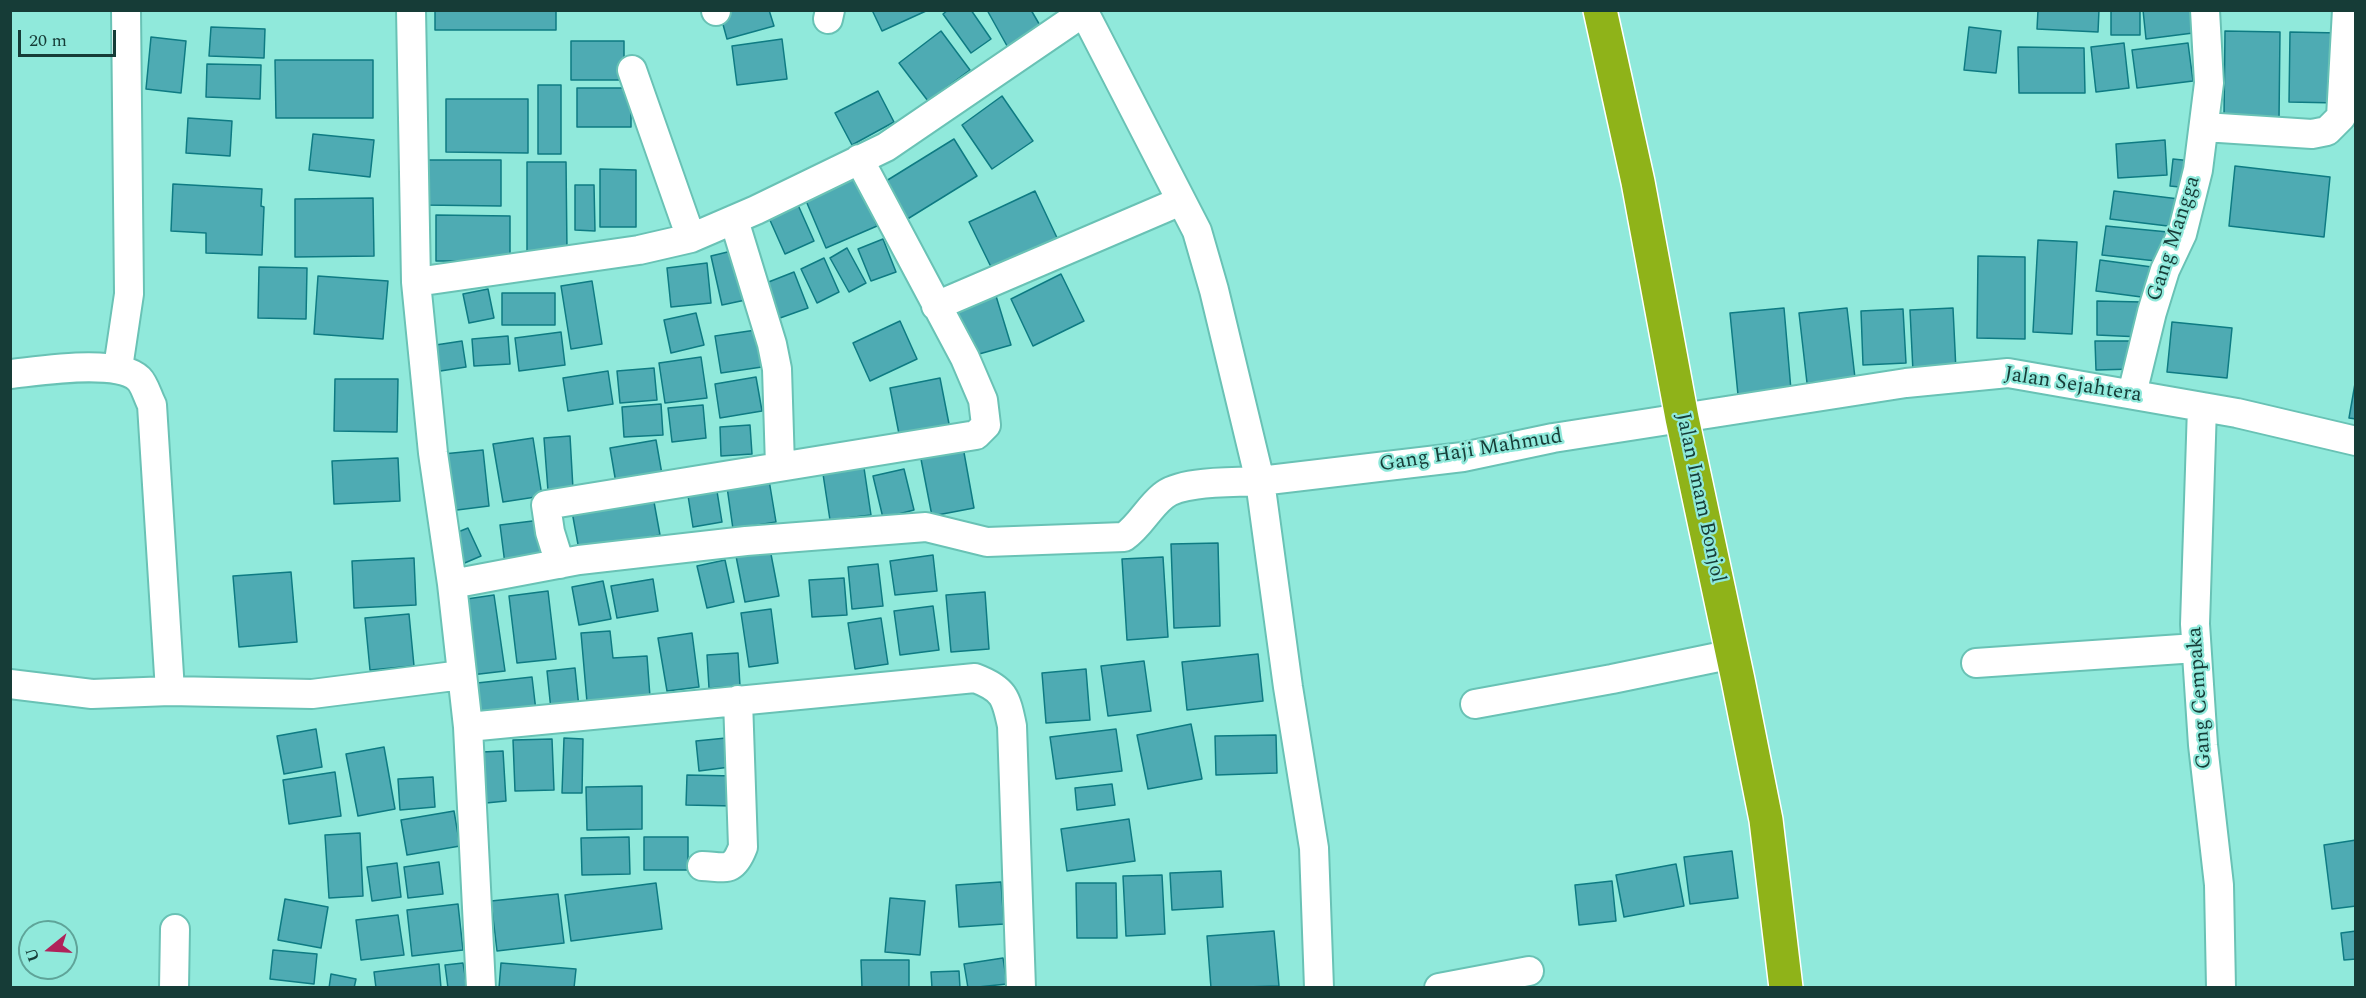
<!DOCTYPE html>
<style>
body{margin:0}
#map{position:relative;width:2366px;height:998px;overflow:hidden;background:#90e9db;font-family:Spectral,serif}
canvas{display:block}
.frame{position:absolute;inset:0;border:12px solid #163c37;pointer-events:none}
.north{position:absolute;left:18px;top:920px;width:60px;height:60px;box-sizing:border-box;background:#90e9db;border:2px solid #5fa499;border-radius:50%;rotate:252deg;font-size:16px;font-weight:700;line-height:24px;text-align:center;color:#163c37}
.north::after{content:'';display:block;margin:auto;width:21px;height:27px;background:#b0225a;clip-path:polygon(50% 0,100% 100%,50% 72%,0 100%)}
.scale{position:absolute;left:18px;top:30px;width:98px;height:27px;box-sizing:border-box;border:3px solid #163c37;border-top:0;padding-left:8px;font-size:18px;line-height:21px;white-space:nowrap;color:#163c37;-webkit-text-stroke:4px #90e9db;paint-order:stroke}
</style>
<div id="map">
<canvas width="2366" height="998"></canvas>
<div class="frame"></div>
<div class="north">U</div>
<div class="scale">20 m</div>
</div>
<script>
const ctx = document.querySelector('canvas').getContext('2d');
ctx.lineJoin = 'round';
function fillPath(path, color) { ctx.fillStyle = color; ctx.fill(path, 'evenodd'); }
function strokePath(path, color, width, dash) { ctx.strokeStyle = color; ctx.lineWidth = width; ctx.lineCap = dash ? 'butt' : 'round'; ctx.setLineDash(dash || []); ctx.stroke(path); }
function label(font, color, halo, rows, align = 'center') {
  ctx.font = font + ' Spectral,serif'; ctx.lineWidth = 4.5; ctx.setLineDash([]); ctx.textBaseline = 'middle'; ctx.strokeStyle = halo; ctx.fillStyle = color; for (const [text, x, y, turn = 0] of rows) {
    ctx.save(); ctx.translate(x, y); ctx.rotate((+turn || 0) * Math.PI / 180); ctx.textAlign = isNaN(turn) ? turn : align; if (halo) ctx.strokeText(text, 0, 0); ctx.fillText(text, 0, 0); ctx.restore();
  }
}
const building = new Path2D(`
 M 435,10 L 556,10 L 556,30 L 435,30 Z
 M 719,10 L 769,10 L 774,26 L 727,39 Z
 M 872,10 L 926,10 L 926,11 L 882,31 Z
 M 948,10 L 971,10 L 991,39 L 971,53 L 943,14 Z
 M 987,10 L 1031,10 L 1045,34 L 1011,53 Z
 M 2038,10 L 2099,10 L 2098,32 L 2037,29 Z
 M 2111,10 L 2140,10 L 2140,35 L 2111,35 Z
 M 2143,10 L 2198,10 L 2201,32 L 2146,39 Z
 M 211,27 L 265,29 L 264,58 L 209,56 Z
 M 1969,27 L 2001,31 L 1996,73 L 1964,70 Z
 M 941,31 L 970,70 L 928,101 L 899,63 Z
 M 2225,31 L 2280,32 L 2279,119 L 2224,117 Z
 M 2290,32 L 2340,33 L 2339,103 L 2289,102 Z
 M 151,37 L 186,41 L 181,93 L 146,89 Z
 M 782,39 L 787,79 L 737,85 L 732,46 Z
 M 571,41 L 624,41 L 624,80 L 571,80 Z
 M 2124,43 L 2129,88 L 2096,92 L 2091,47 Z
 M 2188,43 L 2193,81 L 2137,88 L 2132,50 Z
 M 2018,47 L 2084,48 L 2085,93 L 2019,93 Z
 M 275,60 L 373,60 L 373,118 L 276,118 Z
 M 207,64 L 261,65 L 260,99 L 206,97 Z
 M 538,85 L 561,85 L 561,154 L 538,154 Z
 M 577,88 L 631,88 L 631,127 L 577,127 Z
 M 878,91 L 894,122 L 852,145 L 835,113 Z
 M 1002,96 L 1033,141 L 992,169 L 962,125 Z
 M 446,99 L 528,99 L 528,153 L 446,152 Z
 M 188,118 L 232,121 L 230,156 L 186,153 Z
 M 313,134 L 374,140 L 370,177 L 309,170 Z
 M 954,139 L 977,176 L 901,223 L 878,186 Z
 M 2165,140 L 2167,175 L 2118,178 L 2116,144 Z
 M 2173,159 L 2192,161 L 2189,188 L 2170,186 Z
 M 423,160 L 501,160 L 501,206 L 423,205 Z
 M 527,162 L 566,162 L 567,251 L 527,251 Z
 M 2235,166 L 2330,177 L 2324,237 L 2229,226 Z
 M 600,169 L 636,170 L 636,227 L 600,227 Z
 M 855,174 L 877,226 L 826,248 L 804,196 Z
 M 173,184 L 262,189 L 261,206 L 264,207 L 262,255 L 206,253 L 206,233 L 171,231 Z
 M 575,185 L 594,185 L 595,231 L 575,230 Z
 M 1035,191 L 1059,242 L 994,273 L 969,222 Z
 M 2114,191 L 2179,199 L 2176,227 L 2110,219 Z
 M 373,198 L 374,256 L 295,257 L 295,199 Z
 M 798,205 L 814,241 L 785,254 L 769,218 Z
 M 436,215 L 510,216 L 510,261 L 436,261 Z
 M 2106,226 L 2168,232 L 2165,262 L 2102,255 Z
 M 883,239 L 896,272 L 871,281 L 858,249 Z
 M 2038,240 L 2077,242 L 2072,334 L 2033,332 Z
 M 744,248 L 755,298 L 722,305 L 711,256 Z
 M 847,248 L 866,283 L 849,292 L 830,258 Z
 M 1978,256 L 2025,257 L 2025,339 L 1977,338 Z
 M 824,258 L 839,292 L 817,303 L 801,269 Z
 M 2100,260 L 2152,267 L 2149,298 L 2096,291 Z
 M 707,263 L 711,303 L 671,307 L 667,268 Z
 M 259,267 L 307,268 L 306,319 L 258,318 Z
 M 794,272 L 808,308 L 780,318 L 766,283 Z
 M 1061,274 L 1084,321 L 1033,346 L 1011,299 Z
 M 318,276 L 388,281 L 383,339 L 314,334 Z
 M 592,281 L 602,344 L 571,349 L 561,286 Z
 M 488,289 L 494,318 L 469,323 L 463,294 Z
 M 502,293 L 555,293 L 555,325 L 502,325 Z
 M 996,296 L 1011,345 L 965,358 L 951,309 Z
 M 2097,301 L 2142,302 L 2141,337 L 2097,335 Z
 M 1784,308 L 1791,390 L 1738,395 L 1730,313 Z
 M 1847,308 L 1855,378 L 1807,383 L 1799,313 Z
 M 1953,308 L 1956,371 L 1913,372 L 1910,310 Z
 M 1903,309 L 1906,363 L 1863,365 L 1861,311 Z
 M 696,313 L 704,345 L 671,353 L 664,320 Z
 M 900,321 L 917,359 L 870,381 L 853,343 Z
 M 2172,322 L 2232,328 L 2227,378 L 2167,372 Z
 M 756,330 L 762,367 L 721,373 L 715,336 Z
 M 561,332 L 565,365 L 519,371 L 515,338 Z
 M 508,336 L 510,364 L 474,366 L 472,339 Z
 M 462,341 L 466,367 L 434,372 L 429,346 Z
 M 2095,341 L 2134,341 L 2134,369 L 2096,370 Z
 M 701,357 L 707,398 L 665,403 L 659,363 Z
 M 654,368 L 657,400 L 620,403 L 617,371 Z
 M 608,371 L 613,404 L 568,411 L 563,378 Z
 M 756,377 L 762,411 L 720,418 L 715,384 Z
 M 940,378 L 950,429 L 900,439 L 890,388 Z
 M 2356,378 L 2356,419 L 2349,418 Z
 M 335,379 L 398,379 L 397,432 L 334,431 Z
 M 661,404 L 663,435 L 624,437 L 622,407 Z
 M 703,405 L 706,438 L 672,442 L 668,408 Z
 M 750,425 L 752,454 L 721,456 L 720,427 Z
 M 570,436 L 573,489 L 548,491 L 544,438 Z
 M 533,438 L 542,496 L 503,502 L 493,444 Z
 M 656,440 L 663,480 L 617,489 L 610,448 Z
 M 963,447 L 974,508 L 932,516 L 920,454 Z
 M 483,450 L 489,506 L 449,511 L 443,454 Z
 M 398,458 L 400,501 L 334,504 L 332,461 Z
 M 864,468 L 871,515 L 830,520 L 823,474 Z
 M 904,469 L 914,510 L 883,518 L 873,476 Z
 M 768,474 L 776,522 L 733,529 L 726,480 Z
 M 715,479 L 722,522 L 693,527 L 686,483 Z
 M 652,491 L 660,535 L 579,550 L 571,506 Z
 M 549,519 L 554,557 L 505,564 L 500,525 Z
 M 468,528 L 481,556 L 460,565 L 448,536 Z
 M 1218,543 L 1220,626 L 1174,628 L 1171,544 Z
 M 770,549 L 779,596 L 745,602 L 736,556 Z
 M 933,555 L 937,591 L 895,595 L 890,561 Z
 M 1163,557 L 1168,637 L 1127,640 L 1122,559 Z
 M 414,558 L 416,605 L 354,608 L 352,561 Z
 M 725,560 L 734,602 L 707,608 L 697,566 Z
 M 878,564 L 883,606 L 852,609 L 848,567 Z
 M 291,572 L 297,642 L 239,647 L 233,576 Z
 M 844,578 L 847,615 L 812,617 L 809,580 Z
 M 653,579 L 658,611 L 617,618 L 611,586 Z
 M 603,581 L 611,619 L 579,625 L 572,587 Z
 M 548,591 L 556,659 L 517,663 L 509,596 Z
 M 985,592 L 989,649 L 951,652 L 946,595 Z
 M 494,595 L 505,671 L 471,675 L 460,600 Z
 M 933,606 L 939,650 L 900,655 L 894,611 Z
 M 771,609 L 778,663 L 749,667 L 741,613 Z
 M 409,614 L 414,666 L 370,670 L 365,618 Z
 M 881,618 L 888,664 L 855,669 L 848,623 Z
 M 610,631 L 613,658 L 647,656 L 650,697 L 587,702 L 581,633 Z
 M 692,633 L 699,687 L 667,691 L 658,638 Z
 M 738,653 L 740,686 L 709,688 L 707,655 Z
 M 1258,654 L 1263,701 L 1187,710 L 1182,662 Z
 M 1144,661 L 1151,711 L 1108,716 L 1101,666 Z
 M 575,668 L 579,708 L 551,710 L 547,671 Z
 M 1086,669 L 1090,720 L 1046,723 L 1042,673 Z
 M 532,677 L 536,711 L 481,718 L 477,683 Z
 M 1191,724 L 1202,779 L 1148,789 L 1137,735 Z
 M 316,729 L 322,767 L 284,774 L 277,736 Z
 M 1116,729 L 1122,771 L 1056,779 L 1050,737 Z
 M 1276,735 L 1277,773 L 1216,775 L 1215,736 Z
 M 564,738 L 583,739 L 582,793 L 562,793 Z
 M 726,738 L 730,767 L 699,771 L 696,741 Z
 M 552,739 L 554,790 L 515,791 L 513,740 Z
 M 384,747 L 395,809 L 358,816 L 346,754 Z
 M 503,751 L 506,801 L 486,803 L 482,752 Z
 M 335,772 L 341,816 L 289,824 L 283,780 Z
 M 687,775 L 734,776 L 734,806 L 686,805 Z
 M 433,777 L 435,807 L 400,810 L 398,779 Z
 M 1112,784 L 1115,805 L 1077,810 L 1075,788 Z
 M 642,786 L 642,829 L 587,830 L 586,787 Z
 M 454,811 L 460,846 L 407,855 L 401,820 Z
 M 1129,819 L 1135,861 L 1067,871 L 1061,829 Z
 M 360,833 L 363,896 L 329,898 L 325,835 Z
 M 629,837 L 630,874 L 582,875 L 581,838 Z
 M 644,837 L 688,837 L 688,870 L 644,870 Z
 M 2356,840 L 2356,906 L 2332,909 L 2324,845 Z
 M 1732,851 L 1738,898 L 1690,904 L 1684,857 Z
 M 439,862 L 443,894 L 408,898 L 404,867 Z
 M 397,863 L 401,897 L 372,901 L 367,867 Z
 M 1676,864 L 1684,906 L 1624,917 L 1616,875 Z
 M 1221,871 L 1223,907 L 1172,910 L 1170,873 Z
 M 1162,875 L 1165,934 L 1126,936 L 1123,876 Z
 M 1612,881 L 1616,921 L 1579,925 L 1575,885 Z
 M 1001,882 L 1004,924 L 959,927 L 956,885 Z
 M 656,883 L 662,929 L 571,941 L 565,895 Z
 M 1076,883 L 1116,883 L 1117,938 L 1077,938 Z
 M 558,894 L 564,943 L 497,951 L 491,901 Z
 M 890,898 L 925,901 L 920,955 L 885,952 Z
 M 285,899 L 328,907 L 321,948 L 278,940 Z
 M 458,904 L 463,950 L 412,956 L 407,910 Z
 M 398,915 L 404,955 L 361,960 L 356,920 Z
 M 1274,931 L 1279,986 L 1211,988 L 1207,936 Z
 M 2356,931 L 2356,959 L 2344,960 L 2341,933 Z
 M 273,950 L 317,954 L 314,984 L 270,979 Z
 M 1003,958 L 1007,984 L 968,988 L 964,964 Z
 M 861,960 L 909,960 L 909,988 L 862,988 Z
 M 463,963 L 467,988 L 448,988 L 445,965 Z
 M 501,963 L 576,969 L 574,988 L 499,988 Z
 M 439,964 L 441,988 L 376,988 L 374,972 Z
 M 959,971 L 960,988 L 932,988 L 931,972 Z
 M 331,974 L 356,979 L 354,988 L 329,988 Z`);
fillPath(building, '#4eabb3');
strokePath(building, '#0e7b83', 1.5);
const street = new Path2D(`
 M 411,10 L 416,282 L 433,453 L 452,584 L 468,727 L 481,988
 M 716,10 L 716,11
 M 1083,10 L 1197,231 L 1214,290 L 1260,481 L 1463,457 L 1553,438 L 1906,383 L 2008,373 L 2237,413 L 2356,441
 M 828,19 L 830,10
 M 632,70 L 691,238
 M 2204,127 L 2312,134 L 2327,131 L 2341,117 L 2347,10
 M 734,220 L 772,344 L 777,369 L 780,466
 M 416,282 L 639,250 L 691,238 L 756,210 L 886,147 L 1084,12
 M 936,306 L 1181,201
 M 118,368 L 129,294 L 126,10
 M 10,374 C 40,371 118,358 139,379 C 145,385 148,398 152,405 L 170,691
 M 2132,394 L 2152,312 L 2165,270 L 2182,234 L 2198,170 L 2209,83 L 2205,10
 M 2202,407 L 2195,624 L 2203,745 L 2219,885 L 2221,988
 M 560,564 L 550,532 L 546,505 L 976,435 L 986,425 L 983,400 L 965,358 L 859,159
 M 452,584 L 579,560 L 746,541 L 926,527 L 987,542 L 1124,537 C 1140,526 1148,508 1163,496 C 1181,480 1235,483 1260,481 L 1288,687 L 1314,848 L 1319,988
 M 1976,663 L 2196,648
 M 10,684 L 92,694 L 170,691 L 312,694 L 462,675
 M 1475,704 L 1612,679 L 1733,654
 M 468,727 L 975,678 C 1004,689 1006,697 1012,726 L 1021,988
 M 702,866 C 726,867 733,873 743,847 L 738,700
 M 174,988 L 175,929
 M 1439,988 L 1529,971`);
const highway = new Path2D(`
 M 1600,10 L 1638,182 L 1682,418 L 1738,680 L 1766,820 L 1786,988`);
strokePath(street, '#69c2b5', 32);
strokePath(highway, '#fff', 36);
strokePath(street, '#fff', 28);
strokePath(highway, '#8fb319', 33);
label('21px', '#163c37', '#90e9db', [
 ["Gang Mangga",2175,239,-72],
 ["Jalan Sejahtera",2073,386,9],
 ["Gang Haji Mahmud",1471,452,-9],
 ["Jalan Imam Bonjol",1699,498,78],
 ["Gang Cempaka",2201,698,-94]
]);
</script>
